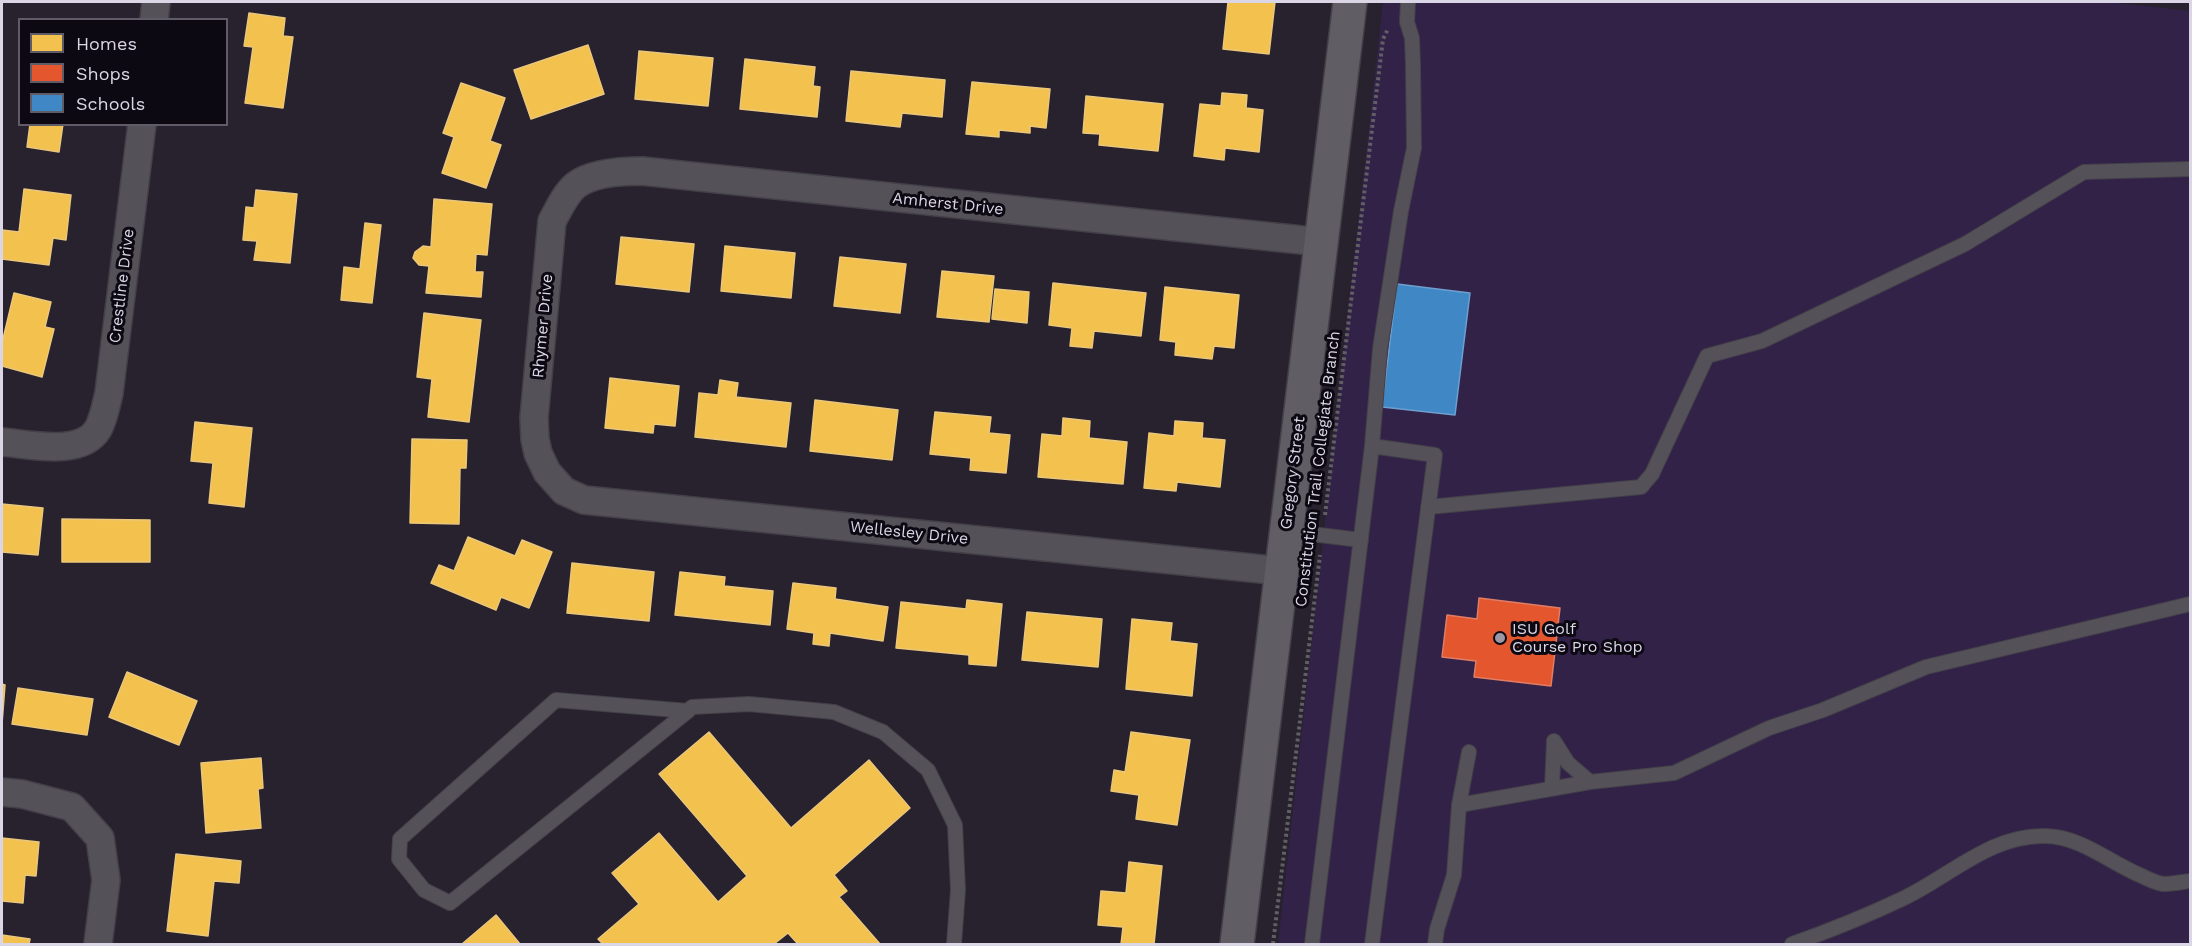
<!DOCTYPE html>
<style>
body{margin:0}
#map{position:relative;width:2192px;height:946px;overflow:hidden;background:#27222e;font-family:"Work Sans",sans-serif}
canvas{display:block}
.frame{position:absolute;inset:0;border:3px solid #dbd6e5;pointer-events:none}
.legend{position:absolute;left:18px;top:18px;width:210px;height:108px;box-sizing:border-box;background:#0d0913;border:2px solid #5f5b67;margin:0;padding:8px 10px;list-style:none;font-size:18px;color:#dbd6e5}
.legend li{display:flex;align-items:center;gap:12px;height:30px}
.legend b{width:30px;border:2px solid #5f5b67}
</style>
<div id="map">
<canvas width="2192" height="946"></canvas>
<div class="frame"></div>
<ul class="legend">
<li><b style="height:16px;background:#f2c14e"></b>Homes</li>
<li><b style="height:16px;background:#e4572e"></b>Shops</li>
<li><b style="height:16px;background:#3f88c5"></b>Schools</li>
</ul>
</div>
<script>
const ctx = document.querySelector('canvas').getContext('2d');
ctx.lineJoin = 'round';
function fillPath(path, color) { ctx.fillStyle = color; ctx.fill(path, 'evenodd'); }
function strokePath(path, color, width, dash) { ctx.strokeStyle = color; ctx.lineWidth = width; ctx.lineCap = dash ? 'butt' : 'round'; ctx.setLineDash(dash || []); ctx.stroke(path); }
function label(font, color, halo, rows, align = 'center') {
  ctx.font = font + ' "Work Sans",sans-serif'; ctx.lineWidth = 6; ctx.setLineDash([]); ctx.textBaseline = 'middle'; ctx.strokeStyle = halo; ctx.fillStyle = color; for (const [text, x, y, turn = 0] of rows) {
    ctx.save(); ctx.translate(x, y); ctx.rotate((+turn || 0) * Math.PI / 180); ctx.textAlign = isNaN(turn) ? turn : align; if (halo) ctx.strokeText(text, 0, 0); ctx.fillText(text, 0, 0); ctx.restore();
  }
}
fillPath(new Path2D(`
 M 1383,2 L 2109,2 L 2190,11 L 2190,944 L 1278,944 Z`), '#322248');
const homes = new Path2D(`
 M 1228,2 L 1275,2 L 1269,54 L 1223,49 Z
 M 249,13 L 285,18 L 283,36 L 293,37 L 283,108 L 245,103 L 253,47 L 244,46 Z
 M 588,45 L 604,94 L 531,119 L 514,70 Z
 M 639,51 L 713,58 L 708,106 L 635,99 Z
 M 745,59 L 815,67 L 813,86 L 820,87 L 817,117 L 740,109 Z
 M 851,71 L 945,80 L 942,117 L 902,113 L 900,127 L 846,121 Z
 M 972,82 L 1050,89 L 1046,128 L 1030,126 L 1030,133 L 999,130 L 999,137 L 966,134 Z
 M 461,83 L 505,98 L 490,141 L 501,145 L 486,188 L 442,173 L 454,137 L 443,133 Z
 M 1222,93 L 1247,95 L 1246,108 L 1263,110 L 1259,152 L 1225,148 L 1224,160 L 1194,156 L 1200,104 L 1221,106 Z
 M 1086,96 L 1163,104 L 1158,151 L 1099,145 L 1100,134 L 1083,133 Z
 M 30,124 L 63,124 L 59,152 L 27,147 Z
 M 24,189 L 71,195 L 66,240 L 53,238 L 49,265 L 2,259 L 2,230 L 19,232 Z
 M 256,190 L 297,194 L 290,263 L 254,260 L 257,241 L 243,240 L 246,207 L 254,208 Z
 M 434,199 L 492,204 L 487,255 L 476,254 L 475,272 L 483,272 L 481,297 L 426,293 L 429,266 L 419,265 L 413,258 L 415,252 L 423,246 L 431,247 Z
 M 365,223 L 381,225 L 372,303 L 341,300 L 344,267 L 360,269 Z
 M 621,237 L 694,244 L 689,292 L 616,284 Z
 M 725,246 L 795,253 L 791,298 L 721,291 Z
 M 840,257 L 906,264 L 900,313 L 834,306 Z
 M 942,271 L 994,276 L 989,322 L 937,317 Z
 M 1053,283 L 1146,293 L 1141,336 L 1094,331 L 1092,348 L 1070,346 L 1072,328 L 1049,325 Z
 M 1165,287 L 1239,295 L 1234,348 L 1214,346 L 1212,359 L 1175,355 L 1176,342 L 1160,340 Z
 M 995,289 L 1029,292 L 1027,323 L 992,319 Z
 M 14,293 L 51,302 L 45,327 L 54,329 L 42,377 L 2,366 L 2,343 Z
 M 424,313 L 481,320 L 469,422 L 428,417 L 432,379 L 417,377 Z
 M 610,378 L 679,386 L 675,426 L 654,424 L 653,433 L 605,428 Z
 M 720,380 L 738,383 L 736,397 L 791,403 L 786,447 L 695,437 L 699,393 L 718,395 Z
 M 815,400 L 898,410 L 892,460 L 810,451 Z
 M 935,412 L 991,417 L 989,433 L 1010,435 L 1006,473 L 970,470 L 971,458 L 930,454 Z
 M 1063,418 L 1090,421 L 1089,438 L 1127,442 L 1123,484 L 1038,477 L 1042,434 L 1062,436 Z
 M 1175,421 L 1203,423 L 1202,438 L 1225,440 L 1220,487 L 1177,482 L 1176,491 L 1144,488 L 1149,433 L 1174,436 Z
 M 195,422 L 252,428 L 244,507 L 209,503 L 213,463 L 191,461 Z
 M 412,439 L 467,440 L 466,468 L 460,468 L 459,524 L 410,523 Z
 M 2,504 L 43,508 L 38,555 L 2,552 Z
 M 62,519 L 150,520 L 150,562 L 62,562 Z
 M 468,537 L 515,556 L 522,540 L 552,552 L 529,608 L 501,597 L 496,610 L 431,583 L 439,565 L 454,571 Z
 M 572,563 L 654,572 L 649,621 L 567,613 Z
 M 680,572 L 725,577 L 724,586 L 773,591 L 770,625 L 675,615 Z
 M 793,583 L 836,588 L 835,599 L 888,607 L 883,641 L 830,633 L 829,646 L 813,644 L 814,633 L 787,629 Z
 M 967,600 L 1002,604 L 996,666 L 969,664 L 969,655 L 896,648 L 901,602 L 966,609 Z
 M 1027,612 L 1102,619 L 1098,667 L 1022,660 Z
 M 1132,619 L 1172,623 L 1170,641 L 1197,644 L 1192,696 L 1126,689 Z
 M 127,672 L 197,701 L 179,745 L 109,717 Z
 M 2,684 L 5,685 L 2,724 Z
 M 18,688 L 93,699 L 87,735 L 12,724 Z
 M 709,732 L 791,828 L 869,760 L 910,808 L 834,875 L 847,891 L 839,897 L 880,944 L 798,944 L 788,933 L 774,944 L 603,944 L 598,939 L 639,904 L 612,873 L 659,833 L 718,902 L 747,876 L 659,774 Z
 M 1131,732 L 1190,740 L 1177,825 L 1136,819 L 1139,795 L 1111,791 L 1114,770 L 1125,772 Z
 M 261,758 L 263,788 L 258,789 L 261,828 L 206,833 L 201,763 Z
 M 2,838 L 39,842 L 36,876 L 25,875 L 23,903 L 2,901 Z
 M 176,854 L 241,861 L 239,883 L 214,881 L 208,936 L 167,931 Z
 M 1129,862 L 1162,866 L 1154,944 L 1121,944 L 1123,927 L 1098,925 L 1101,891 L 1126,893 Z
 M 496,915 L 520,944 L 462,944 Z
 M 2,935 L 30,939 L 29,944 L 2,944 Z`);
fillPath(homes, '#f2c14e');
strokePath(homes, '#ebc77b', 1.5);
const shops = new Path2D(`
 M 1479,598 L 1560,608 L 1551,686 L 1474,677 L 1476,661 L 1442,657 L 1447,615 L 1477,619 Z`);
fillPath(shops, '#e4572e');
strokePath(shops, '#e17d65', 1.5);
const schools = new Path2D(`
 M 1397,284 L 1470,293 L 1455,415 L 1382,407 Z`);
fillPath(schools, '#3f88c5');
strokePath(schools, '#6e9fcf', 1.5);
const lane = new Path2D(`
 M 1372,446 L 1380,349 L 1401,211 L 1414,148 L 1413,65 L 1412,38 L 1407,22 L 1408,2
 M 1428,507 L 1641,487 L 1652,474 L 1707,356 L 1762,341 L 1965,244 L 2084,172 L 2190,169
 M 1286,531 L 1361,540
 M 688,711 L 556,700 L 400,839 L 399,859 L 424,890 L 450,903 L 688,711 L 692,707 L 749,704 L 834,712 L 883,732 L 928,770 L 955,825 L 958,890 L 954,944
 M 1554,741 L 1568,763 L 1590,782
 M 1552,788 L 1554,741
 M 1459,805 L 1590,782 L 1674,773 L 1769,728 L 1823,710 L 1926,667 L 2190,604
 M 1312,944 L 1372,446 L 1435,455 L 1372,944
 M 1435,944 L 1437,929 L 1454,875 L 1459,805 L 1469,752
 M 1792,944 C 1829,931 1866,916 1902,899 C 1949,877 1991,834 2046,836 C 2082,837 2110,863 2142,876 C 2148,879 2156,883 2163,884 C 2172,884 2182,882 2190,881`);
const street = new Path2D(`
 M 154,20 L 156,2
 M 2,442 C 29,444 81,457 98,429 C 104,418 106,405 109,393 L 142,124
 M 1281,571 L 584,500 L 564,491 L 547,472 L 538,453 L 535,439 L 534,418 L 552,221 C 559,209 565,194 576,185 C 592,173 623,171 642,171 L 1321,242
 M 2,792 L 22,794 L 72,807 L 100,838 L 106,880 L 98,944`);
const secondary = new Path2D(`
 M 1237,944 L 1350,2`);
strokePath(lane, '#44404a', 16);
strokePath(street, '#44404a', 30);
strokePath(secondary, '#44404a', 36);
strokePath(new Path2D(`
 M 1325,515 L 1383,39 L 1388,29
 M 1273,944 L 1320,555`), '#615e64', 4, [3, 3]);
strokePath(lane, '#545258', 14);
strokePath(street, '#545258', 27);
strokePath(secondary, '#605e64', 33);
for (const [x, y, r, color] of [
 [1500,638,6,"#9c97a5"]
]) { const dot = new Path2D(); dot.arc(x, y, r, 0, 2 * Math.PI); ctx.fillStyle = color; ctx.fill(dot); strokePath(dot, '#0d0913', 2); }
label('16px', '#dbd6e5', '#0d0913', [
 ["Amherst Drive",948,204,6],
 ["Crestline Drive",122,286,-83],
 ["Rhymer Drive",543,326,-85],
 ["Constitution Trail Collegiate Branch",1318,469,-83],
 ["Gregory Street",1293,473,-83],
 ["Wellesley Drive",909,533,6]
]);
label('16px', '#dbd6e5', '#0d0913', [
 ["ISU Golf",1512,629],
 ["Course Pro Shop",1512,647]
], 'left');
</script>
